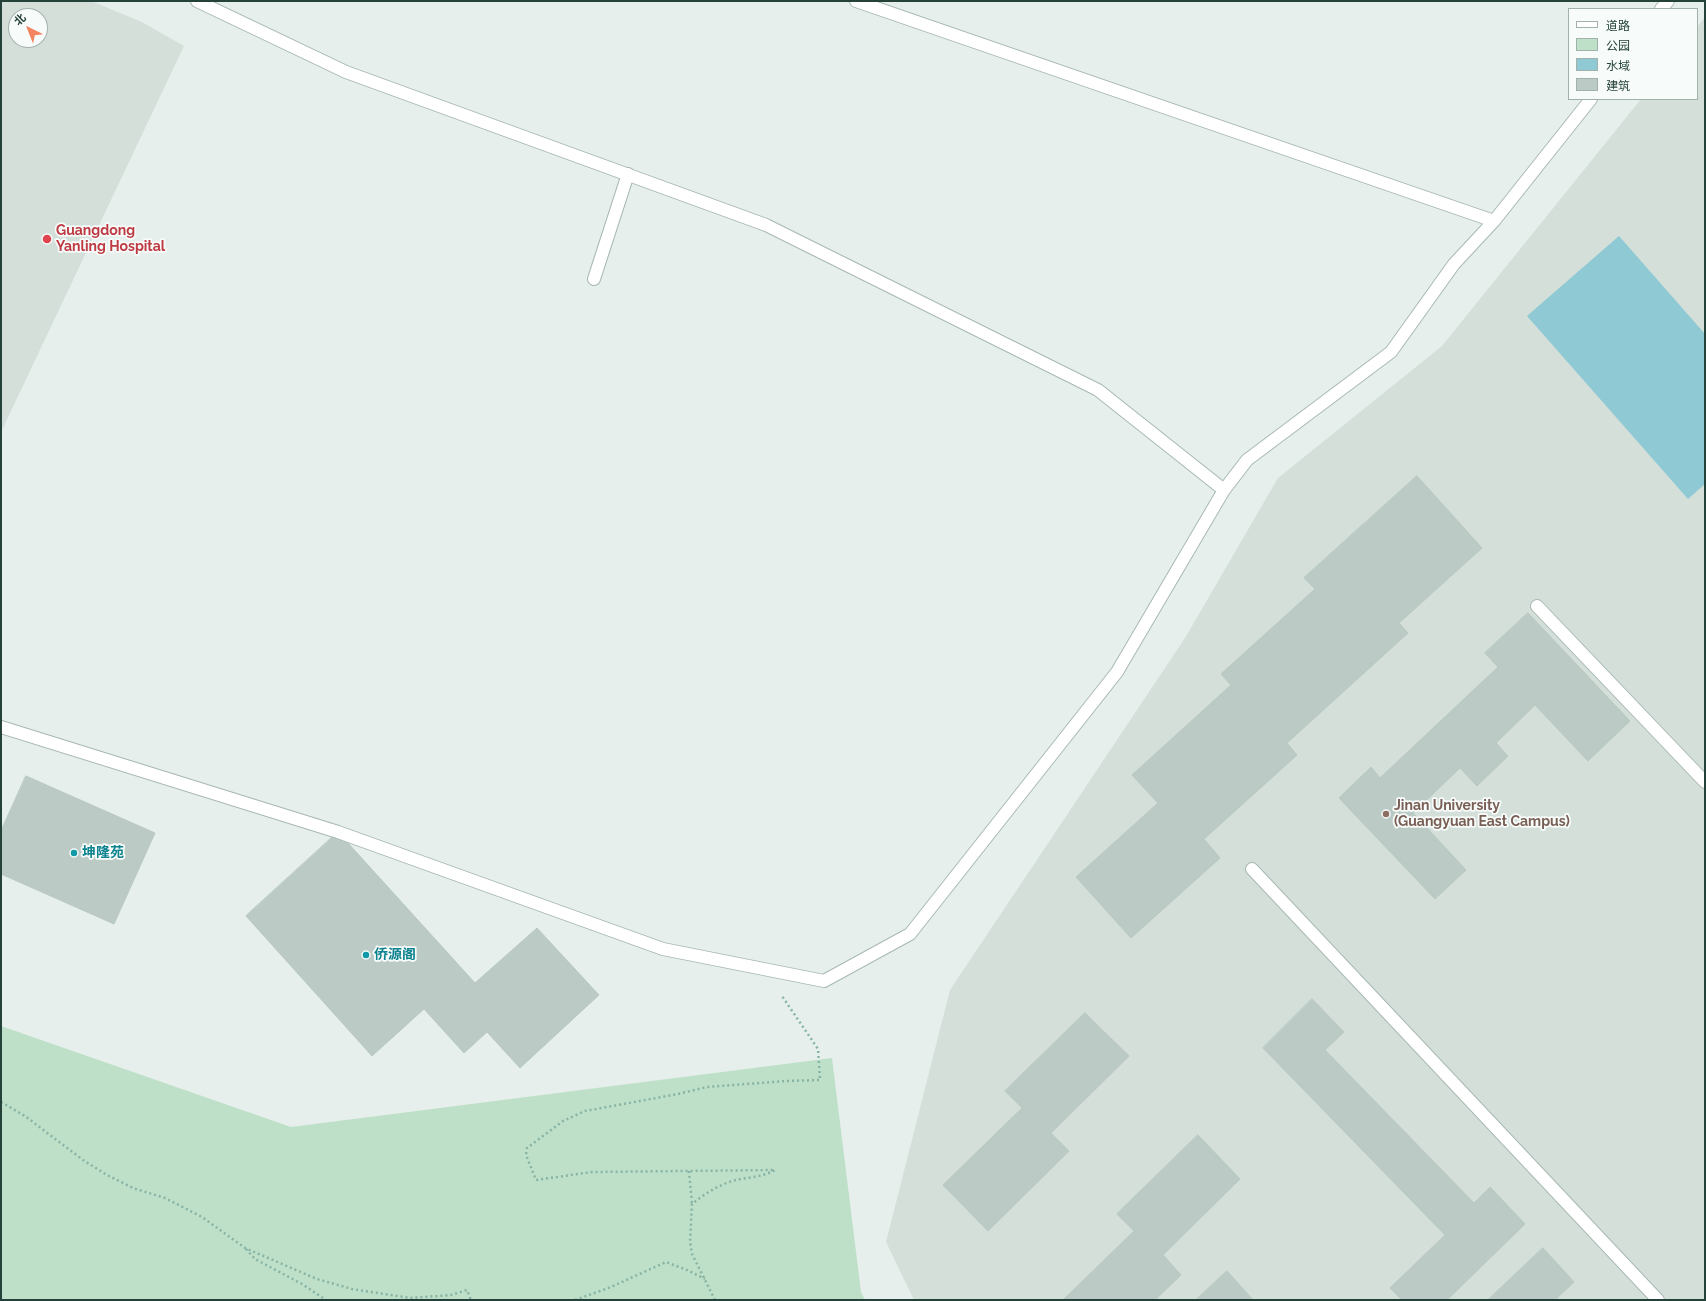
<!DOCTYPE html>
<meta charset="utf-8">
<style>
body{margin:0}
#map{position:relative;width:1706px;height:1301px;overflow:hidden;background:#e6efeb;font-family:Raleway,"Noto Sans SC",sans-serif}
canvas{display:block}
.frame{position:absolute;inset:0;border:2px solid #24423a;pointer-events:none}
.legend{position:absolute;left:1568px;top:8px;width:130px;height:92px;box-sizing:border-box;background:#f7fbf9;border:1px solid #a3b1ad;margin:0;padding:5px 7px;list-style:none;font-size:12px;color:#24423a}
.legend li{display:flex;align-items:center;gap:8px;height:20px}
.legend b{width:20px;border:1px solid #a3b1ad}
.north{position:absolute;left:8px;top:8px;width:40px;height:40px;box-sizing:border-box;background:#f7fbf9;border:1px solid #a3b1ad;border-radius:50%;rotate:317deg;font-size:11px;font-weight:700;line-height:16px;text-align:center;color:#24423a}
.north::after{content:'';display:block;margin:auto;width:14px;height:18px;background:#f4845f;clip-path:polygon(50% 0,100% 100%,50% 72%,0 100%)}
</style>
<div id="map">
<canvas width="1706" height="1301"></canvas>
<div class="frame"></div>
<ul class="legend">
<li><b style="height:5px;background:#fff"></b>道路</li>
<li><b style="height:11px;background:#bfe0c8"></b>公园</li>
<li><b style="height:11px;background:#8ec9d4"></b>水域</li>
<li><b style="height:11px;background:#bbcac4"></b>建筑</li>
</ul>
<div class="north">北</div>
</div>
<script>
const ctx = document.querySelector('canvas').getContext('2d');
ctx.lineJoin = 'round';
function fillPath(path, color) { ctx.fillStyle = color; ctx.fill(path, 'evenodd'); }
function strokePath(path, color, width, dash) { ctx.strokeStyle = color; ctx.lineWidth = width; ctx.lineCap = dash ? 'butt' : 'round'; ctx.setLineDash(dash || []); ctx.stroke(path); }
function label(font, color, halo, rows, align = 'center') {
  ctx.font = font + ' Raleway,"Noto Sans SC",sans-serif'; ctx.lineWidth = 3.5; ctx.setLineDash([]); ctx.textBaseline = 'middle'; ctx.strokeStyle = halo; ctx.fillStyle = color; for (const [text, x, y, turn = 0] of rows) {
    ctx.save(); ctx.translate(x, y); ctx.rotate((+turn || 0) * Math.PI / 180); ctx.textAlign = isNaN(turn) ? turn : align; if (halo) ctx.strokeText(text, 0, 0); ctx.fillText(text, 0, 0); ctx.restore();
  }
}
fillPath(new Path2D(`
 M 1,1 L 91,1 L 142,22 L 184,46 L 1,432 ZM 16,16 L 40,16 L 40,40 L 16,40 Z
 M 1705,17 L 1705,1300 L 914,1300 L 886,1242 L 950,990 L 1185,638 L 1278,478 L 1442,346 L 1641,99 L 1697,99 L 1697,27 Z`), '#d4dfda');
fillPath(new Path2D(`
 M 1,1026 L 291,1127 L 832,1058 L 861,1292 L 865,1300 L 1,1300 Z`), '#bfe0c8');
fillPath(new Path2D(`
 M 1619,236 L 1705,334 L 1705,484 L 1688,499 L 1527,316 Z`), '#8ec9d4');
const building = new Path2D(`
 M 1417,476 L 1482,548 L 1399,623 L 1408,633 L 1287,743 L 1297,755 L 1204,839 L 1220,858 L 1131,938 L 1076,877 L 1158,803 L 1132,775 L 1231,685 L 1221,674 L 1315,589 L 1304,578 Z
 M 1528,613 L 1630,721 L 1588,761 L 1535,705 L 1496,743 L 1508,756 L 1477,786 L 1460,768 L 1413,813 L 1466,870 L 1435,899 L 1339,798 L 1371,767 L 1380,778 L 1498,667 L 1485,653 Z
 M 26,776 L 155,833 L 114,924 L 1,874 L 1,831 Z
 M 338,832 L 475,983 L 537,928 L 599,995 L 520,1068 L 487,1032 L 464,1053 L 424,1009 L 372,1056 L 246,916 Z
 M 1312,999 L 1344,1032 L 1325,1050 L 1474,1203 L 1490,1187 L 1525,1224 L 1447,1300 L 1402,1300 L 1390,1288 L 1445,1235 L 1263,1048 Z
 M 1085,1013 L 1129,1056 L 1051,1133 L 1069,1151 L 988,1231 L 943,1185 L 1022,1108 L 1005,1091 Z
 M 1198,1135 L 1240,1179 L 1163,1255 L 1181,1275 L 1155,1300 L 1063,1300 L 1134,1231 L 1117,1214 Z
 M 1543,1248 L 1574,1282 L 1555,1300 L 1488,1300 Z
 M 1227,1271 L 1253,1300 L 1196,1300 Z`);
fillPath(building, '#bbcac4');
strokePath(building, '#b8c9c2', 1);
const street = new Path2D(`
 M 197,1 L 346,72 L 766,225 L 1098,390 L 1224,490 L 1247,460 L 1391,352 L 1454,264 L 1494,221 L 856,1
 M 1661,9 L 1668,1
 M 1494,221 L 1591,99
 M 594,279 L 628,174
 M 1537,606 L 1705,782
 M 1,727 L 338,832 L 663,949 L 824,981 L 910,934 L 1117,672 L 1224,490
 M 1252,869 L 1658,1300`);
strokePath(street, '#a8b8b2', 14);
strokePath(new Path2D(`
 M 1,1102 L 25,1116 L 83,1160 L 107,1175 L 133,1188 L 165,1198 L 202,1217 L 245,1248 L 317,1279 L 352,1289 L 410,1298 L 451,1295 L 467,1290 L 471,1300
 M 689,1171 L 692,1204
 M 246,1249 L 255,1259 L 302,1284 L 326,1300
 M 575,1300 L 611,1287 L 666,1262 L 687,1270 L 705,1279
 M 715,1300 L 692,1254 L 690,1242 L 692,1204 C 704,1194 720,1184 736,1180 C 749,1177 763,1177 775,1170 L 592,1172 L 536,1180 L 526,1155 L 527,1148 L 563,1121 L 585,1111 L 678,1094 L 707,1087 L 786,1081 L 820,1080 L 818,1049 L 782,996`), '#86b3a5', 2.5, [2, 3]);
strokePath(street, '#fff', 12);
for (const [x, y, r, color] of [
 [47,239,5,"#e0444e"],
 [1386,814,4,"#8d6e63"],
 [74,853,4,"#0f9aa8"],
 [366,955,4,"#0f9aa8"]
]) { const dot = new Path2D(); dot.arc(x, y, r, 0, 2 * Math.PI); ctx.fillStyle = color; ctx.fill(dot); strokePath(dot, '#f7fbf9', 1.5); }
label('bold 14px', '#be3a42', '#f7fbf9', [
 ["Guangdong",56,231],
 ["Yanling Hospital",56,247]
], 'left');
label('bold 14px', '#785e54', '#f7fbf9', [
 ["Jinan University",1394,806],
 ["(Guangyuan East Campus)",1394,822]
], 'left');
label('bold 14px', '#0d838f', '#f7fbf9', [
 ["坤隆苑",82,853],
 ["侨源阁",374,955]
], 'left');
</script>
